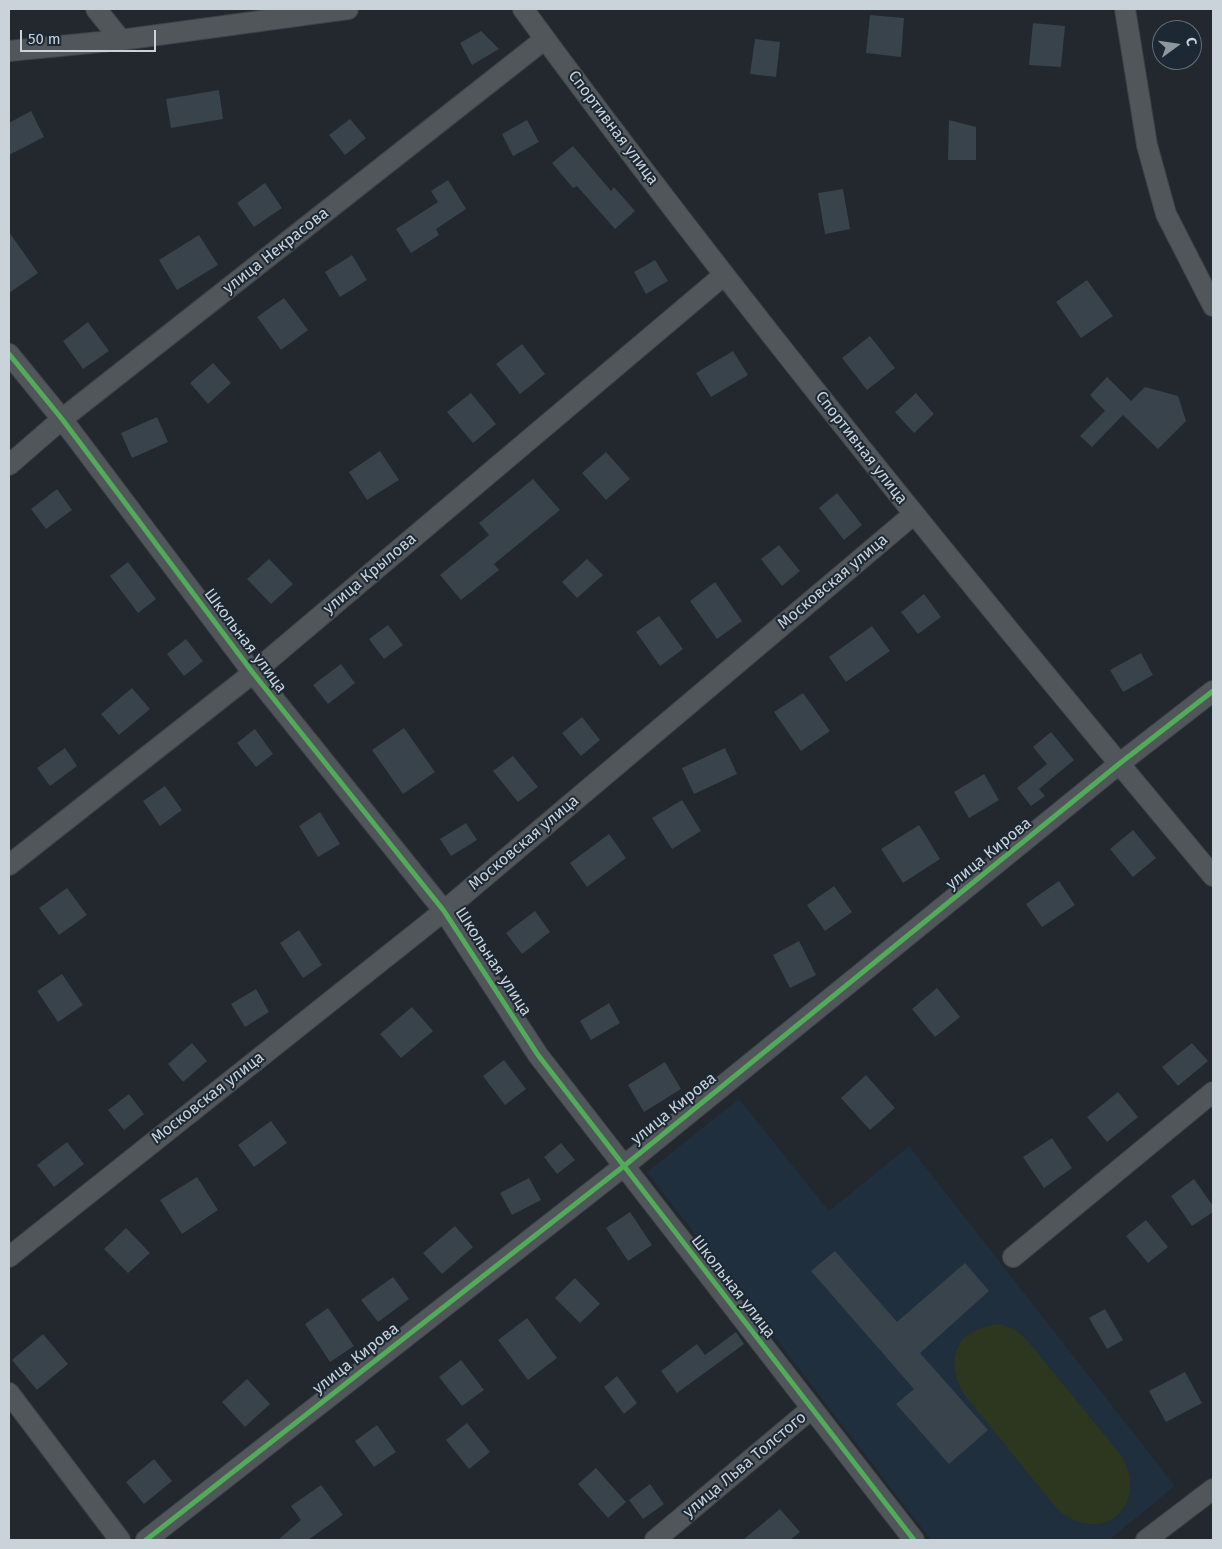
<!DOCTYPE html>
<meta charset="utf-8">
<style>
body{margin:0}
#map{position:relative;width:1222px;height:1549px;overflow:hidden;background:#22282e;font-family:"Fira Sans",sans-serif}
canvas{display:block}
.frame{position:absolute;inset:0;border:10px solid #cad2da;pointer-events:none}
.north{position:absolute;left:1152px;top:20px;width:50px;height:50px;box-sizing:border-box;background:#1c2834;border:1px solid #626c76;border-radius:50%;rotate:76deg;font-size:14px;font-weight:700;line-height:20px;text-align:center;color:#cad2da}
.north::after{content:'';display:block;margin:auto;width:18px;height:22px;background:#8f969e;clip-path:polygon(50% 0,100% 100%,50% 72%,0 100%)}
.scale{position:absolute;left:20px;top:30px;width:136px;height:22px;box-sizing:border-box;border:2px solid #cad2da;border-top:0;padding-left:6px;font-size:15px;line-height:18px;white-space:nowrap;color:#cad2da;-webkit-text-stroke:4px #1c2834;paint-order:stroke}
</style>
<div id="map">
<canvas width="1222" height="1549"></canvas>
<div class="frame"></div>
<div class="north">С</div>
<div class="scale">50 m</div>
</div>
<script>
const ctx = document.querySelector('canvas').getContext('2d');
ctx.lineJoin = 'round';
function fillPath(path, color) { ctx.fillStyle = color; ctx.fill(path, 'evenodd'); }
function strokePath(path, color, width, dash) { ctx.strokeStyle = color; ctx.lineWidth = width; ctx.lineCap = dash ? 'butt' : 'round'; ctx.setLineDash(dash || []); ctx.stroke(path); }
function label(font, color, halo, rows, align = 'center') {
  ctx.font = font + ' "Fira Sans",sans-serif'; ctx.lineWidth = 4; ctx.setLineDash([]); ctx.textBaseline = 'middle'; ctx.strokeStyle = halo; ctx.fillStyle = color; for (const [text, x, y, turn = 0] of rows) {
    ctx.save(); ctx.translate(x, y); ctx.rotate((+turn || 0) * Math.PI / 180); ctx.textAlign = isNaN(turn) ? turn : align; if (halo) ctx.strokeText(text, 0, 0); ctx.fillText(text, 0, 0); ctx.restore();
  }
}
fillPath(new Path2D(`
 M 739,1099 L 829,1211 L 909,1146 L 1175,1486 L 1109,1540 L 931,1540 L 647,1172 Z`), '#1f2f3e');
fillPath(new Path2D(`
 M 999,1324 L 1014,1329 L 1027,1340 L 1123,1458 C 1148,1508 1101,1546 1058,1510 L 963,1393 C 943,1357 958,1328 999,1324 Z`), '#2d361e');
fillPath(new Path2D(`
 M 870,15 L 904,18 L 901,57 L 866,53 Z
 M 1033,23 L 1065,26 L 1061,67 L 1029,65 Z
 M 481,31 L 499,49 L 472,65 L 460,43 Z
 M 755,39 L 780,42 L 776,77 L 750,74 Z
 M 219,90 L 223,119 L 171,128 L 166,99 Z
 M 31,111 L 44,137 L 9,155 L 9,123 Z
 M 350,119 L 366,138 L 345,155 L 329,135 Z
 M 527,120 L 539,142 L 513,156 L 502,134 Z
 M 949,120 L 976,127 L 976,160 L 948,160 Z
 M 573,146 L 611,191 L 614,187 L 635,211 L 615,229 L 577,186 L 573,188 L 552,163 Z
 M 448,180 L 466,209 L 436,229 L 439,235 L 411,253 L 396,229 L 438,202 L 431,191 Z
 M 265,183 L 282,208 L 254,227 L 237,203 Z
 M 843,189 L 850,229 L 825,234 L 818,193 Z
 M 9,232 L 38,273 L 9,293 Z
 M 199,235 L 218,265 L 177,290 L 159,260 Z
 M 352,255 L 367,280 L 340,297 L 325,272 Z
 M 655,260 L 668,281 L 646,294 L 634,272 Z
 M 1087,280 L 1113,316 L 1081,338 L 1056,302 Z
 M 284,298 L 308,330 L 281,350 L 257,317 Z
 M 88,322 L 109,351 L 83,369 L 63,341 Z
 M 870,336 L 895,368 L 867,390 L 842,358 Z
 M 522,344 L 545,374 L 520,394 L 496,364 Z
 M 733,351 L 748,375 L 711,397 L 696,373 Z
 M 213,363 L 231,383 L 208,404 L 190,383 Z
 M 1107,377 L 1131,401 L 1145,387 L 1178,396 L 1186,421 L 1158,449 L 1123,415 L 1092,447 L 1080,436 L 1105,411 L 1090,395 Z
 M 471,393 L 496,424 L 473,443 L 447,412 Z
 M 916,393 L 934,414 L 914,433 L 895,412 Z
 M 157,417 L 168,442 L 132,458 L 121,433 Z
 M 380,451 L 399,480 L 367,500 L 349,472 Z
 M 606,452 L 630,479 L 606,500 L 582,473 Z
 M 533,479 L 560,510 L 494,564 L 499,570 L 461,600 L 440,575 L 489,535 L 479,523 Z
 M 57,489 L 72,510 L 46,529 L 31,509 Z
 M 837,493 L 862,525 L 844,540 L 819,508 Z
 M 779,545 L 800,571 L 782,586 L 761,559 Z
 M 269,559 L 293,584 L 271,604 L 247,579 Z
 M 587,559 L 603,575 L 577,598 L 562,582 Z
 M 128,562 L 156,599 L 138,613 L 110,576 Z
 M 715,582 L 742,621 L 717,639 L 690,601 Z
 M 924,594 L 941,617 L 918,634 L 901,612 Z
 M 659,616 L 683,649 L 660,666 L 636,632 Z
 M 388,625 L 403,645 L 384,659 L 369,639 Z
 M 872,626 L 890,651 L 846,682 L 829,657 Z
 M 186,639 L 203,661 L 184,676 L 167,654 Z
 M 1141,653 L 1153,675 L 1123,692 L 1110,670 Z
 M 341,664 L 355,683 L 328,704 L 313,685 Z
 M 132,688 L 150,709 L 119,735 L 101,714 Z
 M 803,693 L 830,731 L 801,751 L 774,712 Z
 M 582,717 L 600,740 L 581,756 L 562,733 Z
 M 404,728 L 435,772 L 403,794 L 372,750 Z
 M 255,729 L 273,754 L 256,767 L 237,743 Z
 M 1051,732 L 1074,760 L 1039,789 L 1045,796 L 1031,806 L 1017,788 L 1047,764 L 1033,747 Z
 M 65,748 L 77,766 L 50,786 L 37,768 Z
 M 725,748 L 737,774 L 694,794 L 682,768 Z
 M 513,756 L 538,787 L 518,802 L 493,771 Z
 M 984,774 L 999,800 L 969,818 L 954,792 Z
 M 165,786 L 182,810 L 160,826 L 143,801 Z
 M 682,800 L 701,831 L 672,849 L 652,818 Z
 M 320,812 L 340,844 L 318,857 L 299,826 Z
 M 466,823 L 477,840 L 451,856 L 440,839 Z
 M 919,825 L 940,859 L 903,883 L 881,849 Z
 M 1133,830 L 1156,858 L 1133,877 L 1110,849 Z
 M 609,834 L 626,858 L 587,887 L 570,863 Z
 M 1059,881 L 1075,905 L 1042,927 L 1026,904 Z
 M 834,886 L 852,912 L 825,931 L 807,905 Z
 M 67,888 L 87,915 L 59,935 L 39,908 Z
 M 535,911 L 550,932 L 522,954 L 506,933 Z
 M 299,930 L 322,965 L 303,978 L 280,943 Z
 M 799,941 L 816,975 L 790,988 L 773,955 Z
 M 62,974 L 83,1005 L 58,1022 L 37,991 Z
 M 937,988 L 960,1017 L 935,1037 L 912,1009 Z
 M 256,989 L 269,1012 L 245,1027 L 231,1004 Z
 M 609,1003 L 620,1023 L 591,1040 L 580,1021 Z
 M 412,1007 L 433,1031 L 401,1058 L 380,1034 Z
 M 192,1043 L 207,1061 L 183,1082 L 168,1064 Z
 M 1192,1043 L 1208,1061 L 1178,1086 L 1162,1067 Z
 M 504,1060 L 526,1089 L 505,1105 L 483,1076 Z
 M 665,1062 L 681,1089 L 644,1112 L 628,1085 Z
 M 866,1075 L 895,1108 L 870,1130 L 841,1098 Z
 M 1118,1092 L 1138,1117 L 1107,1142 L 1087,1117 Z
 M 129,1094 L 144,1114 L 124,1130 L 108,1110 Z
 M 271,1121 L 287,1143 L 254,1167 L 238,1145 Z
 M 1052,1138 L 1072,1168 L 1044,1188 L 1023,1157 Z
 M 67,1142 L 84,1164 L 54,1187 L 37,1165 Z
 M 561,1143 L 575,1160 L 557,1174 L 544,1157 Z
 M 197,1177 L 218,1210 L 182,1234 L 160,1200 Z
 M 529,1178 L 541,1200 L 512,1215 L 500,1193 Z
 M 1194,1179 L 1213,1206 L 1213,1212 L 1192,1226 L 1171,1196 Z
 M 630,1212 L 652,1245 L 628,1261 L 606,1228 Z
 M 1146,1220 L 1168,1247 L 1148,1263 L 1126,1236 Z
 M 455,1226 L 473,1247 L 442,1274 L 423,1253 Z
 M 126,1228 L 150,1253 L 128,1273 L 104,1249 Z
 M 835,1251 L 897,1322 L 965,1263 L 989,1291 L 920,1353 L 988,1430 L 949,1464 L 896,1404 L 914,1389 L 811,1271 Z
 M 393,1277 L 409,1299 L 378,1322 L 361,1300 Z
 M 575,1278 L 600,1304 L 580,1323 L 555,1298 Z
 M 328,1308 L 354,1346 L 330,1362 L 305,1324 Z
 M 1105,1309 L 1123,1340 L 1107,1349 L 1089,1318 Z
 M 527,1318 L 557,1358 L 528,1380 L 498,1340 Z
 M 736,1332 L 744,1344 L 677,1393 L 661,1371 L 697,1344 L 705,1355 Z
 M 43,1334 L 68,1364 L 37,1390 L 12,1360 Z
 M 461,1360 L 484,1390 L 462,1406 L 439,1377 Z
 M 1185,1372 L 1202,1403 L 1166,1422 L 1149,1391 Z
 M 617,1376 L 637,1403 L 624,1414 L 604,1387 Z
 M 247,1379 L 270,1404 L 245,1427 L 222,1402 Z
 M 467,1423 L 490,1452 L 469,1469 L 446,1440 Z
 M 377,1425 L 396,1452 L 374,1467 L 355,1441 Z
 M 154,1459 L 172,1481 L 144,1504 L 126,1482 Z
 M 596,1468 L 626,1502 L 608,1518 L 578,1484 Z
 M 650,1484 L 664,1504 L 643,1519 L 629,1500 Z
 M 321,1485 L 343,1515 L 308,1540 L 278,1540 L 301,1520 L 291,1506 Z
 M 780,1509 L 800,1532 L 790,1540 L 743,1540 Z`), '#38434c');
const minor = new Path2D(`
 M 96,9 L 121,40
 M 523,9 C 742,307 976,593 1213,876
 M 1125,9 L 1147,145 L 1166,214 L 1213,306
 M 9,51 L 121,40 L 348,9
 M 9,354 L 62,419 L 253,673 L 444,911 L 538,1055 L 914,1540
 M 9,465 L 62,419 L 545,39
 M 9,865 L 253,673 L 724,275
 M 9,1257 L 444,911 L 914,514
 M 1013,1257 L 1213,1092
 M 9,1393 L 120,1540
 M 146,1540 L 624,1166 L 1119,764 L 1213,691
 M 655,1540 L 811,1409
 M 1146,1540 L 1213,1489`);
strokePath(minor, '#3e4349', 22);
strokePath(minor, '#51565a', 20);
strokePath(new Path2D(`
 M 9,354 L 62,419 L 253,673 L 444,911 L 538,1055 L 914,1540
 M 146,1540 L 624,1166 L 1119,764 L 1213,691`), '#51ab58', 5);
label('16px', '#cad2da', '#1c2834', [
 ["Спортивная улица",613,128,53],
 ["улица Некрасова",276,251,-38],
 ["Спортивная улица",861,448,52],
 ["улица Крылова",370,574,-40],
 ["Московская улица",833,582,-40],
 ["Школьная улица",245,641,53],
 ["Московская улица",524,843,-40],
 ["улица Кирова",989,854,-39],
 ["Школьная улица",493,962,57],
 ["Московская улица",208,1098,-38],
 ["улица Кирова",674,1109,-39],
 ["Школьная улица",733,1287,52],
 ["улица Кирова",356,1359,-38],
 ["улица Льва Толстого",745,1465,-40]
]);
</script>
